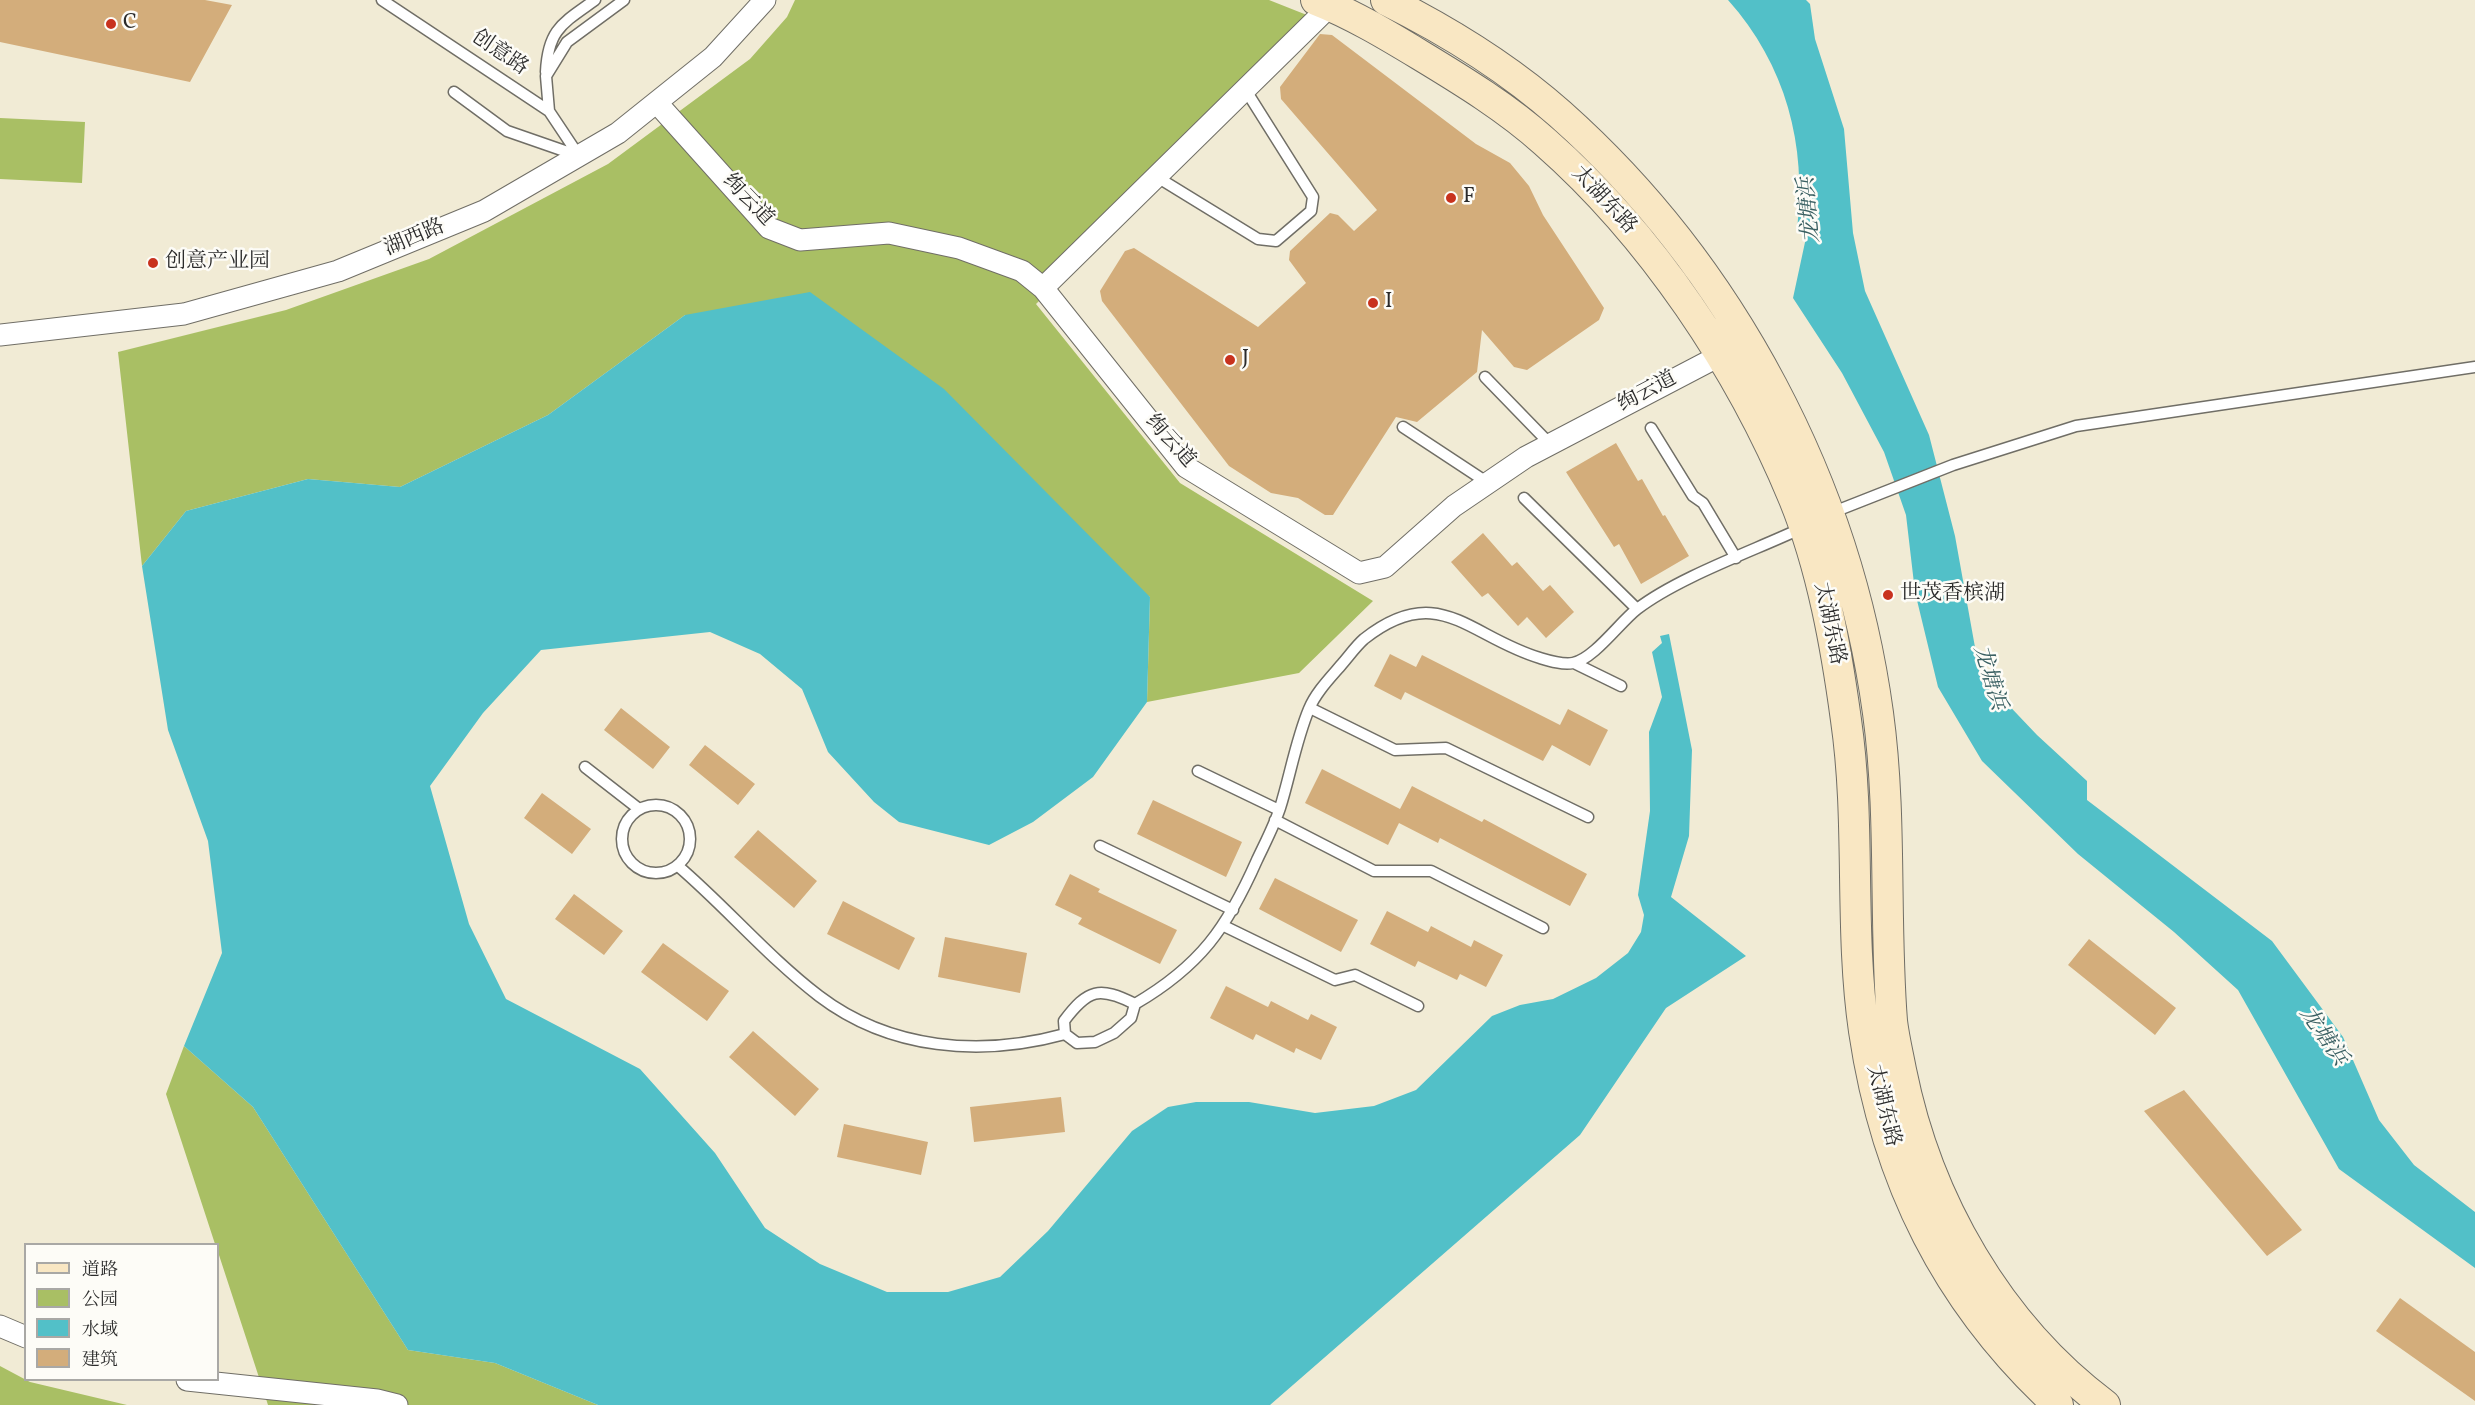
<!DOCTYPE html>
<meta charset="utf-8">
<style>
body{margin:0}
#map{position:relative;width:2475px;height:1405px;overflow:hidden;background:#f1ebd5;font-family:Vollkorn,"Noto Serif SC",serif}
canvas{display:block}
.legend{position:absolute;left:24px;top:1243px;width:195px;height:138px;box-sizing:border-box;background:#fdfcf7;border:2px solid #a9a8a5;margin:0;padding:8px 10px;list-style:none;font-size:18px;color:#2b2b2b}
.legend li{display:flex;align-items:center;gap:12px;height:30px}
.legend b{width:30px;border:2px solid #a9a8a5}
</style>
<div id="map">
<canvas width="2475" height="1405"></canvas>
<ul class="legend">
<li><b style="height:8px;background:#f9e7c3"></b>道路</li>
<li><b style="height:16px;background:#a9bf64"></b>公园</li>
<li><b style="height:16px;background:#52c0c8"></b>水域</li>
<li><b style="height:16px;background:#d3ad7b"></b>建筑</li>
</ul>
</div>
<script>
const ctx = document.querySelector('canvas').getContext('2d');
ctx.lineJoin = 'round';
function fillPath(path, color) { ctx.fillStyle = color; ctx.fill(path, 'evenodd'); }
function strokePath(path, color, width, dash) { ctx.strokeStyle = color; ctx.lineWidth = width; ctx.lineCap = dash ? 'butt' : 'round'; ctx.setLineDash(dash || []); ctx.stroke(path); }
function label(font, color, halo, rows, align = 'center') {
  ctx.font = font + ' Vollkorn,"Noto Serif SC",serif'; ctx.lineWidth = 5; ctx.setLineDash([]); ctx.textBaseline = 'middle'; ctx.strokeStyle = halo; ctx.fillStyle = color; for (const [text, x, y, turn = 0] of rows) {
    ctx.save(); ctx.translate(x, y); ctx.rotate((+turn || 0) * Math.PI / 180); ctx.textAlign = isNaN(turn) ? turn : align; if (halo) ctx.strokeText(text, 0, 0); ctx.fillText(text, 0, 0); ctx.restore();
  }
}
fillPath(new Path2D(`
 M 795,0 L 1269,0 L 1322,21 L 1036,304 L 1180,483 L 1373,601 L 1299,673 L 1147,702 L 1150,597 L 685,315 L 548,415 L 400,487 L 308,479 L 186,511 L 142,566 L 118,352 L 286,310 L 429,259 L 608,164 L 750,59 L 787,17 Z
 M 0,118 L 85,122 L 82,183 L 0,179 Z
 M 184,1046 L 253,1107 L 408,1350 L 495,1363 L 598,1405 L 268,1405 L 218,1252 L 218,1244 L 215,1244 L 166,1094 Z
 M 0,1366 L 30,1382 L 127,1405 L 0,1405 Z`), '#a9bf64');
fillPath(new Path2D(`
 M 1728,0 L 1806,0 L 1810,4 L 1815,39 L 1844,129 L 1853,233 L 1865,291 L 1929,435 L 1955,536 L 1980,675 L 2037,735 L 2087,781 L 2087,800 L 2272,941 L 2343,1037 L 2379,1120 L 2414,1165 L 2475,1212 L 2475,1268 L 2339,1169 L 2238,990 L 2174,932 L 2078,854 L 1982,761 L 1938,687 L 1915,592 L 1906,515 L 1884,452 L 1842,373 L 1793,298 L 1807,233 L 1797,230 C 1807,145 1786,65 1728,0 Z
 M 810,292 L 944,389 L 1150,597 L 1147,702 L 1093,777 L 1033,822 L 989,845 L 899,822 L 874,802 L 828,752 L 802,689 L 760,654 L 710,632 L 541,650 L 483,713 L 430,786 L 469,924 L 506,999 L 640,1069 L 715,1153 L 765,1228 L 820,1264 L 887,1292 L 948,1292 L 1000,1277 L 1048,1231 L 1132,1131 L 1168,1107 L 1196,1102 L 1249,1102 L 1315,1113 L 1374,1106 L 1416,1090 L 1492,1016 L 1520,1005 L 1553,999 L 1596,978 L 1628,953 L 1641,932 L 1644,915 L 1638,895 L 1650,811 L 1649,732 L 1662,697 L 1652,652 L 1662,643 L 1660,636 L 1669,634 L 1692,750 L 1689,836 L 1671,897 L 1746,956 L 1666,1008 L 1580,1135 L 1270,1405 L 598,1405 L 495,1363 L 408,1350 L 253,1107 L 184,1046 L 222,953 L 208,841 L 168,730 L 142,566 L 186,511 L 308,479 L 400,487 L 548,415 L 685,315 Z`), '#52c0c8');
fillPath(new Path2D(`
 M 0,0 L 205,0 L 232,5 L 190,82 L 0,42 Z
 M 1320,34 L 1332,35 L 1476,144 L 1510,163 L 1529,186 L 1543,215 L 1604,308 L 1599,320 L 1527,370 L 1514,367 L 1482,330 L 1477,372 L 1417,422 L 1396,417 L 1333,515 L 1325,515 L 1298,498 L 1271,493 L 1229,466 L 1102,301 L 1100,291 L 1125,251 L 1134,248 L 1258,327 L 1306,283 L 1289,260 L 1290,251 L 1330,213 L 1338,215 L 1354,231 L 1377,210 L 1281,99 L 1280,87 Z
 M 1616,443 L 1638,481 L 1642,479 L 1663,516 L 1665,515 L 1689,556 L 1641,584 L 1619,544 L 1614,547 L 1566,472 Z
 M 1483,533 L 1512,566 L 1517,562 L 1543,591 L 1550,585 L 1574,612 L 1546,638 L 1527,617 L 1518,626 L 1488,593 L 1482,597 L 1451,562 Z
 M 1390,654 L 1416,667 L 1422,655 L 1560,725 L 1568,709 L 1608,730 L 1590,766 L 1552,745 L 1543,761 L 1405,692 L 1401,700 L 1374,686 Z
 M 621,708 L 670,747 L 653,769 L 604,730 Z
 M 705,745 L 755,784 L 738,805 L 689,765 Z
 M 1322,769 L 1400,809 L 1412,786 L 1482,822 L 1484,819 L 1587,874 L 1570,906 L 1440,838 L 1438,843 L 1399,823 L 1388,845 L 1305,803 Z
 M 542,793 L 591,829 L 572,854 L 524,818 Z
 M 1153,800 L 1242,842 L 1226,877 L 1137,834 Z
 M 758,830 L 817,881 L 794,908 L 734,857 Z
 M 1070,874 L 1100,889 L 1098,892 L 1177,930 L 1160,964 L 1078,924 L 1082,918 L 1055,905 Z
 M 1275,878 L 1358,920 L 1341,952 L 1259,909 Z
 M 574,894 L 623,931 L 604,955 L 555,919 Z
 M 843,901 L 915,938 L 899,970 L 827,934 Z
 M 1387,911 L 1428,932 L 1431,926 L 1471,947 L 1474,940 L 1503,955 L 1486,987 L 1460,974 L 1457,980 L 1418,961 L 1415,967 L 1370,944 Z
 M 945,937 L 1027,953 L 1020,993 L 938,977 Z
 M 2089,939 L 2176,1008 L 2155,1035 L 2068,965 Z
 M 663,943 L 729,991 L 707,1021 L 641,972 Z
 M 1226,986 L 1268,1007 L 1271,1001 L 1308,1020 L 1311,1014 L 1337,1027 L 1321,1060 L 1296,1048 L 1294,1053 L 1256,1034 L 1253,1040 L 1210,1018 Z
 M 753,1031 L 819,1089 L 795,1116 L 729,1057 Z
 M 2184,1090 L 2302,1230 L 2267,1256 L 2144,1111 Z
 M 1061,1097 L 1065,1132 L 974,1142 L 970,1107 Z
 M 844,1124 L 928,1142 L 921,1175 L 837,1157 Z
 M 2400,1298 L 2475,1352 L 2475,1401 L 2376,1331 Z`), '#d3ad7b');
const service = new Path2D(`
 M 382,0 L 549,111 L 579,156
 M 546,72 C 548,29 563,23 595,0
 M 454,92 L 507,131 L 579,156
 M 549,111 L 546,76 L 567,42 L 624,0
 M 1157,177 L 1258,239 L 1276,241 L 1311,211 L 1313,197 L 1245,89
 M 1485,377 L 1550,444
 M 1403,427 L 1488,483
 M 1651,428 L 1693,496 L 1703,503 L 1736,558
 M 1524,498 L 1637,609
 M 1831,513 L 1953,465 L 2076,426 L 2475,367
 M 1574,663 L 1621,686
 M 1310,708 L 1395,750 L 1446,748 L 1588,817
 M 585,767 L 639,809
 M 1198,771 L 1279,810
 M622 839a34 34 0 1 1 68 0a34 34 0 1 1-68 0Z
 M 1275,820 L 1374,871 L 1431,871 L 1543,928
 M 1100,846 L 1233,910
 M 678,866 C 726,907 768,957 819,996 C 890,1050 981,1057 1065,1034
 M 1224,926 L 1335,980 L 1355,975 L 1418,1006
 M 1135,1004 C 1099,986 1088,989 1064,1021 L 1065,1034 L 1077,1043 L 1095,1042 L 1114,1033 L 1131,1018 L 1135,1004 C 1200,966 1227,928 1257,860 C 1265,843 1274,826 1280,808 C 1290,776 1296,740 1309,709 C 1316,692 1331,677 1342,664 C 1349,656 1356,646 1364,639 C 1439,580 1469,637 1540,658 C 1550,661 1563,665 1573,663 C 1594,659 1620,622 1637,609 C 1679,577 1753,551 1802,528`);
const minor = new Path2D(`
 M 657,103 L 769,228 L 800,240 L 889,233 L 959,248 L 1022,271 L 1043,288 L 1186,467 L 1359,573 L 1385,567 L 1454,506 L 1526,457 L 1719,356
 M 1043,288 L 1330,6
 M 0,335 L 184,314 L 338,271 L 484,211 L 618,133 L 713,57 L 765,0
 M 0,1326 L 26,1337
 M 187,1380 L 377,1400 L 397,1405`);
const secondary = new Path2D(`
 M 1316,0 C 1352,14 1387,35 1420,55 C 1463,81 1507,108 1545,142 C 1651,235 1740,368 1794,499 C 1822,568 1836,646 1846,720 C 1861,823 1849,928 1864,1031 C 1886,1180 1947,1303 2058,1405
 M 1386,0 C 1448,31 1508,68 1560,114 C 1732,267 1847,485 1878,713 C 1892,815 1884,919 1892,1021 C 1894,1038 1898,1054 1901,1070 C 1927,1200 1998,1325 2105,1405`);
strokePath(service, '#706e66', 13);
strokePath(minor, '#706e66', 23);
strokePath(secondary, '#706e66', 32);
strokePath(service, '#fff', 10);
strokePath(minor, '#fff', 21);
strokePath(secondary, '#f9e7c3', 30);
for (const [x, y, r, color] of [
 [111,24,6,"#c8321e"],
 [1451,198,6,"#c8321e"],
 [153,263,6,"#c8321e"],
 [1373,303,6,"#c8321e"],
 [1230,360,6,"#c8321e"],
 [1888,595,6,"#c8321e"]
]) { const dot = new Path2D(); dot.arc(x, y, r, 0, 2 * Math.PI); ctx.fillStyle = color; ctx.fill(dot); strokePath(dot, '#fdfcf7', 2); }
label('21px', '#2b2b2b', '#fdfcf7', [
 ["C",123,24],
 ["F",1463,198],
 ["创意产业园",165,263],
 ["I",1385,303],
 ["J",1242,360],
 ["世茂香槟湖",1900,595]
], 'left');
label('21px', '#2b2b2b', '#fdfcf7', [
 ["创意路",499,54,34],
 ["绚云道",747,201,46],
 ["太湖东路",1603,201,47],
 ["湖西路",415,239,-23],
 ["绚云道",1648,393,-28],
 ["绚云道",1169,442,48],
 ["太湖东路",1828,624,78],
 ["太湖东路",1882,1106,76]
]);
label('italic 22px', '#395f62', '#fdfcf7', [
 ["龙塘浜",1811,210,-95],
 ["龙塘浜",1988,678,73],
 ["龙塘浜",2322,1037,55]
]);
</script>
